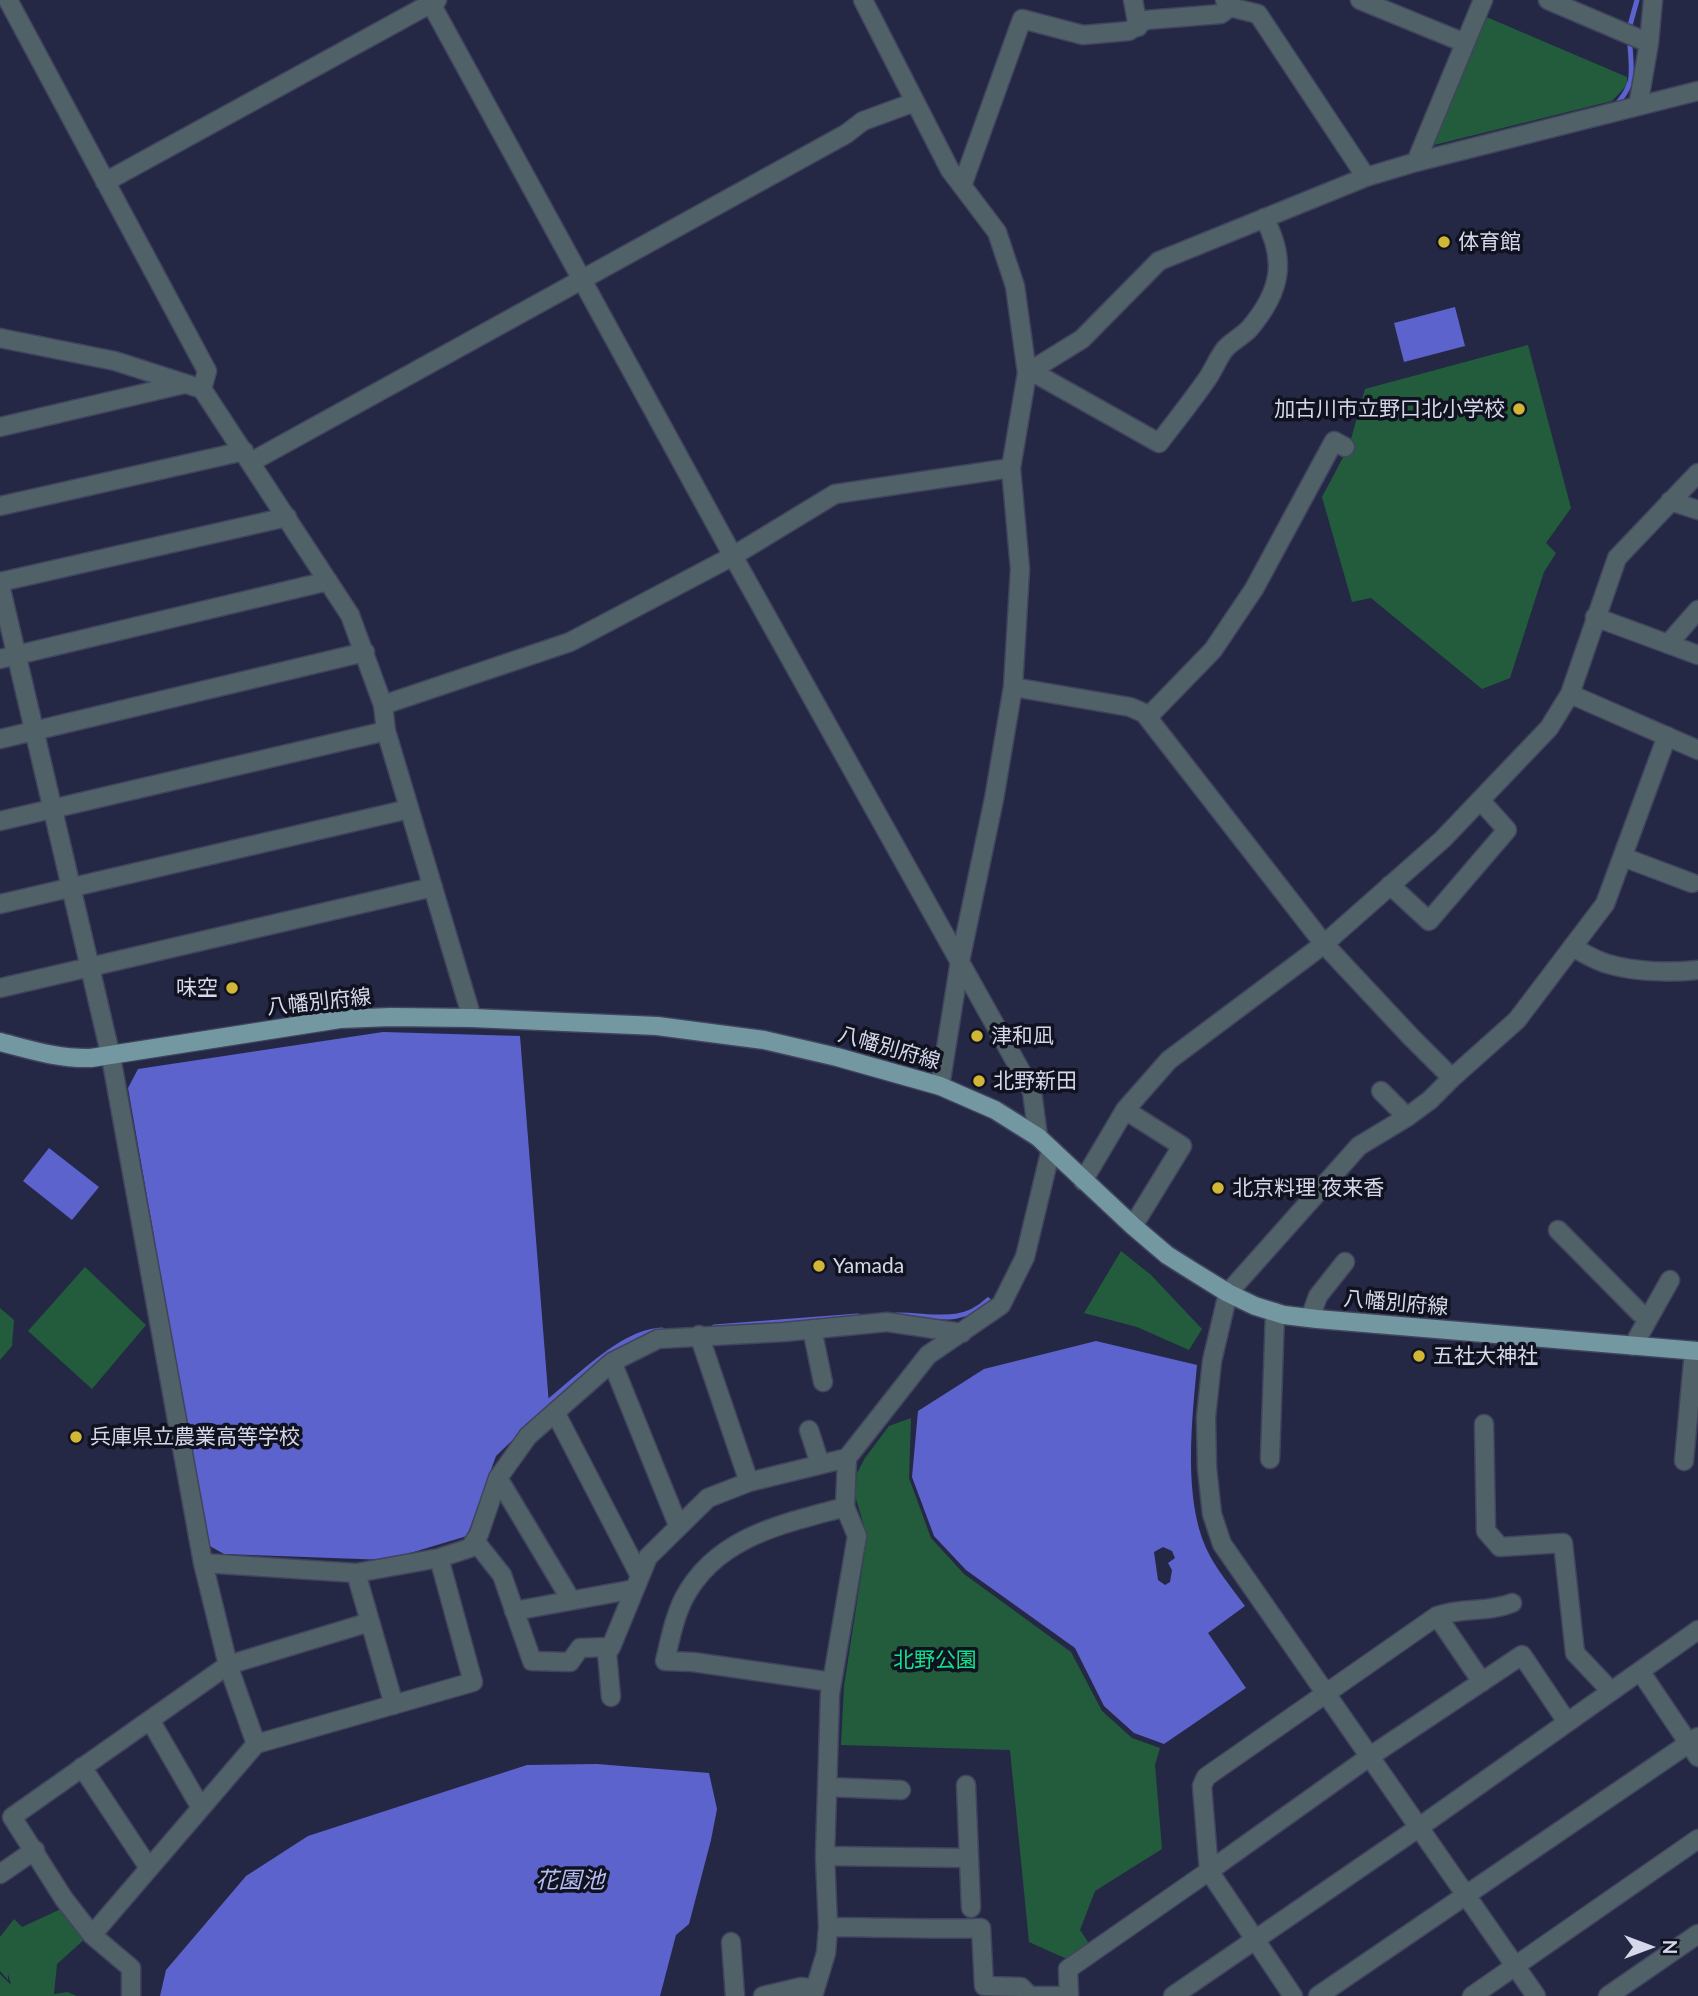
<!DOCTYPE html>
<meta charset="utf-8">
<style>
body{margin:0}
#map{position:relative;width:1698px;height:1996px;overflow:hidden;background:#252844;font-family:Lato,sans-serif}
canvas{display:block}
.north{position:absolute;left:1614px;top:1912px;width:70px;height:70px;-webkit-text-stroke:5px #11121f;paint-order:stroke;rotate:90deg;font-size:19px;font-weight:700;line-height:28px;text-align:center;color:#d5d8ea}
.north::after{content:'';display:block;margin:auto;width:24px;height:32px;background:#d5d8ea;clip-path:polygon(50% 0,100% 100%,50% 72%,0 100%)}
</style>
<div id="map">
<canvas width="1698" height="1996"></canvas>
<div class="north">N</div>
</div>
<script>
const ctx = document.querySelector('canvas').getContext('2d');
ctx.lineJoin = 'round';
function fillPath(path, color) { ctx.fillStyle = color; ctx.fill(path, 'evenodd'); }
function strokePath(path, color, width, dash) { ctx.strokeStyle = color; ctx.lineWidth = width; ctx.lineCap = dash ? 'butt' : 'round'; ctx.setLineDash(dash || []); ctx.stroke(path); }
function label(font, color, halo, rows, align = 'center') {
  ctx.font = font + ' Lato,"Noto Sans JP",sans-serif'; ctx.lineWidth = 7; ctx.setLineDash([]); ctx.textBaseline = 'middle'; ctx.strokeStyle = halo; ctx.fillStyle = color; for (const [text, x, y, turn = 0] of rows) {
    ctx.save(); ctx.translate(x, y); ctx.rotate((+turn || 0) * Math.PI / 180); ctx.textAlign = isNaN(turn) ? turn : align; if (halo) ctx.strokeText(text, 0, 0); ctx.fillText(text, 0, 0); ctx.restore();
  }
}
fillPath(new Path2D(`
 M 1484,16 L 1627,77 L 1627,85 L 1612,101 L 1434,145 L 1431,142 Z
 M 1528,345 L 1571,508 L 1546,543 L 1556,553 L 1544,572 L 1510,678 L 1482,689 L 1371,598 L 1352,602 L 1322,497 L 1349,446 L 1365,389 Z
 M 1121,1251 L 1151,1275 L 1202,1329 L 1189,1350 L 1137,1327 L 1084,1313 Z
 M 85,1267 L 146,1325 L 92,1389 L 28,1331 Z
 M 0,1308 L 14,1320 L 12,1346 L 0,1360 Z
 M 911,1418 L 909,1478 L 931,1538 L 964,1574 L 1071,1652 L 1102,1711 L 1132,1738 L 1160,1748 L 1155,1765 L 1162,1849 L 1095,1891 L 1080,1930 L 1090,1945 L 1069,1960 L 1029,1942 L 1010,1750 L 841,1745 L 844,1686 L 867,1537 L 855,1495 L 857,1473 L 865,1458 L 889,1426 Z
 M 61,1909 L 88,1936 L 57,1964 L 54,1994 L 49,1995 L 67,1992 L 77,1996 L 0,1996 L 0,1974 L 11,1985 L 8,1974 L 8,1980 L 0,1971 L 0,1937 L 14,1919 L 22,1927 Z`), '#235c3d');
fillPath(new Path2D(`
 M 1455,307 L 1465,346 L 1404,362 L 1394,323 Z
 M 383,1032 L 520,1036 L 549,1405 L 496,1456 L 467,1536 L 387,1560 L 224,1554 L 208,1545 L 128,1088 L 138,1069 Z
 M 49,1148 L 99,1187 L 72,1220 L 23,1181 Z
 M 1096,1341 L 1197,1365 C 1192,1420 1183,1496 1206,1548 C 1215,1568 1232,1588 1245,1606 L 1208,1633 L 1246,1688 L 1164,1744 L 1134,1733 L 1104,1706 L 1075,1648 L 966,1570 L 934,1536 L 912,1477 L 918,1411 L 984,1369 ZM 1163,1547 L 1172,1551 L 1175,1558 L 1168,1563 L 1172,1570 L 1170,1582 L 1165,1585 L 1158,1580 L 1154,1552 Z
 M 597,1764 L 709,1773 L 717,1809 L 711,1840 L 689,1924 L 676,1935 L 660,1996 L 160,1996 L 166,1970 L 246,1876 L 308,1836 L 527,1765 Z`), '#5c63cc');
strokePath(new Path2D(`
 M 1629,29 L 1637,0
 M 1615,106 C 1635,84 1632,75 1630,46
 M 896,1315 C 929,1314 960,1327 988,1300
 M 714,1327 L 858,1316
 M 548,1402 C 578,1378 623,1331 662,1330`), '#5c63cc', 5);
const minor = new Path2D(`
 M 8,0 L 207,371 L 202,389
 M 429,0 L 733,556 L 1032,1091 L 1038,1137
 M 863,0 L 950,170 L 997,232 L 1015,286 L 1027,373 L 1011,468 L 1020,569 L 1013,687 L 994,799 L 960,961 L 940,1086
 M 1133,0 L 1138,27
 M 1225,0 L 1230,7 L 1258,14 L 1366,177
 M 1360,0 L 1465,43
 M 1548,0 L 1649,43
 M 1638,106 L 1649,43 L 1653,0
 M 1416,162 L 1483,0
 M 105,182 L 437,0
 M 962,186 L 1022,19 L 1083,35 L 1129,31 L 1146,20 L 1221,14 L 1230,7
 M 0,338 L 115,361 L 202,389 L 350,615 L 383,705 L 386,731 L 472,1018
 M 1027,373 L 1082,339 L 1159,261 L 1366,177 L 1416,162 L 1698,91
 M 1027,373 L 1038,375 L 1159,443 C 1175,422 1191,402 1205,382 C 1213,372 1217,359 1225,349 C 1232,341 1243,336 1250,328 C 1281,291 1287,260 1264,218
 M 0,427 L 184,384
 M 251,462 L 846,134 L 863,121 L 915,102
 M 1670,501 L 1698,510
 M 0,506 L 244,451
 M 0,582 L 287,517
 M 0,585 L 111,1057 L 203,1563 L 228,1665 L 256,1744
 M 1595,617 L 1698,655
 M 1668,644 L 1698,610
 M 0,659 L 328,581
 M 1013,687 L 1130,707 L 1144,713 L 1324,944 L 1411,1037 L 1452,1078
 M 1570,694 L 1698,750
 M 383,705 L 570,642 L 733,556 L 835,494 L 1011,468
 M 1148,717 L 1213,650 L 1254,589 L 1334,441 L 1345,447
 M 0,739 L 365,652
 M 0,821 L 386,731
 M 1623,857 L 1692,883
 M 1390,885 L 1429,921 L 1507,830 L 1480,800
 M 0,904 L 409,809
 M 1572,947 C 1584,953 1596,961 1608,964 C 1635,972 1670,973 1698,970
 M 0,988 L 433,887
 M 1381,1091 L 1407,1117
 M 1125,1110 L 1182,1146 L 1133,1226
 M 1083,1181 L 1125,1110 L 1169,1060 L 1324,944 L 1443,839 L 1549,728 L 1570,694 L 1617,558 L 1698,473
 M 1558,1230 L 1640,1313 L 1650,1315
 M 1310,1318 L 1318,1296 L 1345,1262
 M 812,1329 L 823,1382
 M 699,1335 L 749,1482
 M 1633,1346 L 1670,1280
 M 612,1362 L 678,1525
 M 555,1412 L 639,1574
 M 1484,1424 L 1486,1531 L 1500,1547 L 1563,1543 L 1575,1653 L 1611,1691
 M 809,1430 L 820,1464
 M 1270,1459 L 1275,1312
 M 1684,1461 L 1694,1351
 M 498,1478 L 571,1600
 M 475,1541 L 502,1575 L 532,1661 L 570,1662 L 580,1648 L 611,1647 L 648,1557 L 708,1498 L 749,1482 L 847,1458
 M 203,1563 L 356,1573 L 439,1558 L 470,1548 L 479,1534 L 498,1478 L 528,1436 L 612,1362 L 658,1339 L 784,1332 L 887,1322 L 962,1333
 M 356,1573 L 394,1705
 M 514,1611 L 635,1589
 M 1437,1616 L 1482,1682
 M 611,1647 L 607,1653 L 611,1697
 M 1640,1671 L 1698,1757
 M 832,1682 L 693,1662 L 665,1661 C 670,1640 674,1618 684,1598 C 717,1536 783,1524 845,1507
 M 150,1720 L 201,1808
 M 82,1767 L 149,1868
 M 966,1785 L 969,1858
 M 827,1787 L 901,1790
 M 825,1856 L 969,1858 L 971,1908
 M 0,1874 L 35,1850
 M 828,1927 C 879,1927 930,1930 981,1928 L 984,1986 L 1021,1987 L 1030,1996 L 1061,1996
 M 92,1935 L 256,1744 L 473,1682 L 439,1558
 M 731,1942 L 735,1996
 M 131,1996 L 131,1968 L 92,1935 L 64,1899 L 12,1817 L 228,1665 L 370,1622
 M 763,1996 L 801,1987 L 815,1989
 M 813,1996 L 826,1953 L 828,1927 L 825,1856 L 830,1694 L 857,1536 L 845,1507 L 847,1458 L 928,1355 L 1001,1305 L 1025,1257 L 1051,1149
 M 1069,1996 L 1068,1969 L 1209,1871 L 1202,1786 L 1206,1777 L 1437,1616 C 1461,1607 1487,1613 1512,1603
 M 1173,1996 L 1418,1828 L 1698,1630
 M 1293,1996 L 1209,1871 L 1369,1757 L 1522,1655 L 1567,1722
 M 1318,1996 L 1698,1737
 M 1472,1996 L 1698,1839
 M 1536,1996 L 1222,1544 L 1212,1514 L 1207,1468 L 1206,1417 L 1212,1361 L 1228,1293 L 1359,1146 L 1407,1117 L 1430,1100 L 1452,1078 L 1517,1020 L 1605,904 L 1667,736
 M 1608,1996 L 1698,1934`);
const major = new Path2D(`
 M 0,1042 C 31,1050 59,1059 91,1058 L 340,1019 L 391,1017 L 472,1018 L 657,1026 L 764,1040 L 837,1057 L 940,1086 L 995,1110 L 1038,1137 L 1133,1226 L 1167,1255 L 1194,1272 L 1228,1293 L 1255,1306 L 1284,1315 L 1317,1319 L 1698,1351`);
strokePath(minor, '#41445f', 21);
strokePath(major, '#41445f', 21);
strokePath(minor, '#506267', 18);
strokePath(major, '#7498a2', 18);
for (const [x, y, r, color] of [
 [1444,242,7,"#d2b736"],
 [1519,409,7,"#d2b736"],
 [232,988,7,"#d2b736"],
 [977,1036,7,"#d2b736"],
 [979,1081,7,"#d2b736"],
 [1218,1188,7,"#d2b736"],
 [819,1266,7,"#d2b736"],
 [1419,1356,7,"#d2b736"],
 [76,1437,7,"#d2b736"]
]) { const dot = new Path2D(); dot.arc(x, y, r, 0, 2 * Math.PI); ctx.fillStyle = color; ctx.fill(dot); strokePath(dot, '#11121f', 2.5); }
label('21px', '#d5d8ea', '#11121f', [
 ["体育館",1458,242],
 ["加古川市立野口北小学校",1505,409,"right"],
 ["味空",218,988,"right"],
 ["津和凪",991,1036],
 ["北野新田",993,1081],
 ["北京料理 夜来香",1232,1188],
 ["Yamada",833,1266],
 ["五社大神社",1433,1356],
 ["兵庫県立農業高等学校",90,1437]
], 'left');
label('21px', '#d5d8ea', '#11121f', [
 ["八幡別府線",319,1002,-6],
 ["八幡別府線",889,1048,16],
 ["八幡別府線",1396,1303,5]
]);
label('21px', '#13e18b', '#11121f', [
 ["北野公園",935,1660]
]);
label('italic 23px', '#b5bef3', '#11121f', [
 ["花園池",570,1881]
]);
</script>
